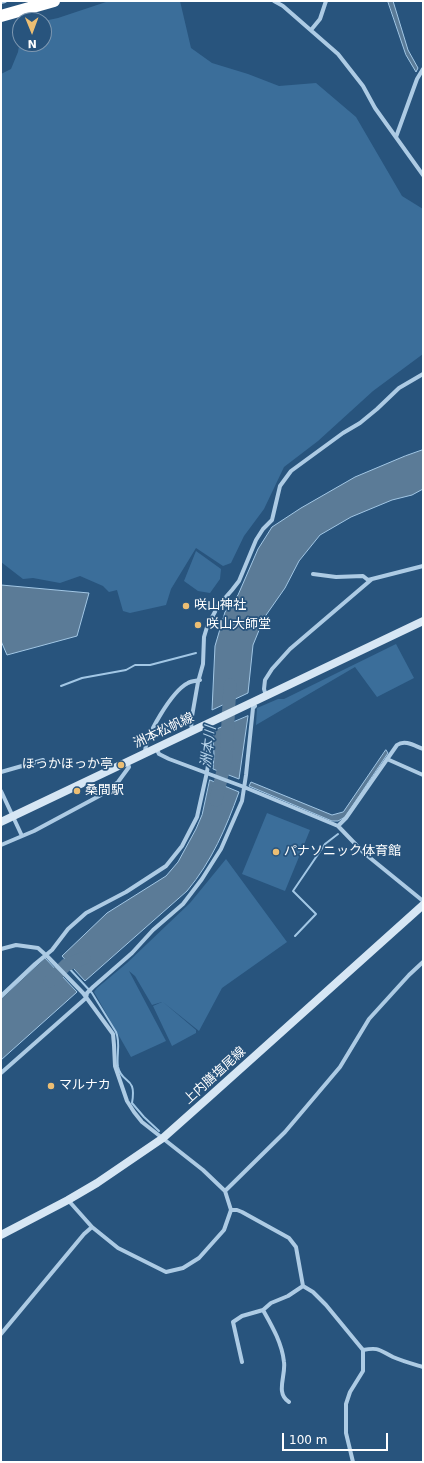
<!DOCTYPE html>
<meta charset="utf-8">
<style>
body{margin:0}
#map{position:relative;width:424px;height:1463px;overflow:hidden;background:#28547d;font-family:"DejaVu Sans",sans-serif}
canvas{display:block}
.frame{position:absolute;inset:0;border:2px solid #fff;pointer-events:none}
.north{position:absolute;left:12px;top:12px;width:40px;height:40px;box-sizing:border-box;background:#28547d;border:1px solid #7e98b1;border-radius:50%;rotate:179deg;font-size:11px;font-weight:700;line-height:16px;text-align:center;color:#fff}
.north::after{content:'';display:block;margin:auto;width:14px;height:18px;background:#ecbe73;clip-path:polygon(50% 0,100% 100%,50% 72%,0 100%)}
.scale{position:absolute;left:282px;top:1433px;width:106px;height:18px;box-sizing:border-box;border:2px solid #fff;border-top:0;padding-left:5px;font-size:12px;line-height:14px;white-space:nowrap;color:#fff;-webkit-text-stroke:3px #28547d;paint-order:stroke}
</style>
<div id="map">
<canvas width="424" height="1463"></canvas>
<div class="frame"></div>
<div class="north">N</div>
<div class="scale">100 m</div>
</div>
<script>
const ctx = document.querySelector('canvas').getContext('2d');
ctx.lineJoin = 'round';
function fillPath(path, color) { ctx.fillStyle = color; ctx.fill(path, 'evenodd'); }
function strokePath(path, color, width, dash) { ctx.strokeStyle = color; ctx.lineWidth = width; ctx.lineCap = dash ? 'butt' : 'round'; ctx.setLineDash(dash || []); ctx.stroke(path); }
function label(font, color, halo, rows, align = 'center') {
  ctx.font = font + ' "DejaVu Sans","Noto Sans JP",sans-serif'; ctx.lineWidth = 3.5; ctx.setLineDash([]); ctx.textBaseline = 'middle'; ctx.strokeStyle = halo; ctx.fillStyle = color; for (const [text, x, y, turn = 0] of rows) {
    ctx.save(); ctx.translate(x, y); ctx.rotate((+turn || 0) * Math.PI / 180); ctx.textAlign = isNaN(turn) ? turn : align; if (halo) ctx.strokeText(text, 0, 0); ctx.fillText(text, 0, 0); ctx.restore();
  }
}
fillPath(new Path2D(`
 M 109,1 L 180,1 L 191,48 L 212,63 L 248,74 L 279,86 L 316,83 L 356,117 L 402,196 L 423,209 L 423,354 L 373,391 L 318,441 L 284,467 L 264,509 L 244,536 L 231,563 L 223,566 L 196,548 L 171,589 L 166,605 L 130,613 L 123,611 L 117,590 L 109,592 L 103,586 L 80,576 L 60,583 L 33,578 L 23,579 L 1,562 L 1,74 L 11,69 L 18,52 L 20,40 L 20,44 L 44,44 L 44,21 L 58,18 Z
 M 196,551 L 221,569 L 220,579 L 210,593 L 198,591 L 184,581 Z
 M 396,644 L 414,678 L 377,697 L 355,667 L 256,725 L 257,708 L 278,699 L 284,699 Z
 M 267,813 L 310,830 L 285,891 L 242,874 Z
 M 226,859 L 287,942 L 222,988 L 199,1031 L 163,1002 L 196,1030 L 196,1033 L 172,1046 L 153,1006 L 162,1002 L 152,1005 L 135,976 L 129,971 L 166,1041 L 131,1057 L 94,992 L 97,988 L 127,963 L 190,903 Z`), '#3b6e9a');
const water = new Path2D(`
 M 388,1 L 393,1 L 408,50 L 418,68 L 416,72 L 406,55 Z
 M 423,450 L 423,489 L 412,495 L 392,500 L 351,517 L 320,535 L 299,561 L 285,588 L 264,618 L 253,645 L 248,693 L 212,710 L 215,646 L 225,612 L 238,595 L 258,549 L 272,527 L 301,508 L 355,477 L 405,456 Z
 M 1,585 L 89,593 L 77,636 L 7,655 L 1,641 Z
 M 248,716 L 239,779 L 213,769 L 214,756 L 213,731 Z
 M 386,750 L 388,753 L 345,817 L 338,821 L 332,821 L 249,786 L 251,782 L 332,815 L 343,812 Z
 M 210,780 L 239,792 C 226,828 212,861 187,891 L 85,981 L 62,956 L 107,913 L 166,876 L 178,862 L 196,829 L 202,815 Z
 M 45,958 L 77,992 L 1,1060 L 1,999 Z`);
fillPath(water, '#5b7b97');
strokePath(water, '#a2c7e5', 1);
strokePath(new Path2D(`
 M 61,686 L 82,678 L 126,670 L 135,665 L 150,665 L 196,653
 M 295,936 L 316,914 L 293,891 L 325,844 L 338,834
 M 66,965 L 92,993 L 116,1032 C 121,1043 116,1056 118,1067 C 122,1085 137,1075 132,1103 L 144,1117 L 159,1131`), '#a2c7e5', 2);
strokePath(new Path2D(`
 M 216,800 L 226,758 L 230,685
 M 50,981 L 66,965 L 84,958`), '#5b7b97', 13);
strokePath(new Path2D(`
 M 274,1 L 283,6 L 338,54 L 363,86 L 375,108 L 423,175
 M 1,2 L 5,1
 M 311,30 L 320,19 L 326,1
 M 396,137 L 417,79 L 423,69
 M 313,574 L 336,577 L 363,576 L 368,580 L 423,566
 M 266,696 L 264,689 L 265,680 L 272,669 L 290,649 L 372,579
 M 192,731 L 191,722 L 198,682 L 203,664 L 204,637 L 207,627 L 218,606 L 232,590 L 239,581 L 256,540 L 263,529 L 272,520 L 280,486 L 291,471 L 343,433 L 360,423 L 377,409 L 399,388 L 423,374
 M 156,748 L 159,754 L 169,759 L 244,787 L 338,826 L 364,853 L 423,901
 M 145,753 C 145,736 172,691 188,683 C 191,681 196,681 200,680
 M 387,759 L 423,775
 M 1,772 L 43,760
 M 1,791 L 22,836
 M 338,826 L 346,818 L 397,745 C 405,739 415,746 423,749
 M 1,845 L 34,831 L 101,795 L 118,782 L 129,767 L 127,762
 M 1,949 L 16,945 L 38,948 L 48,957 L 83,993 L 113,1034 L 114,1045 L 115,1066 L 127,1101 L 134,1112 L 142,1122 L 203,1170 L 225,1191 L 231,1210 L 224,1230 L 199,1258 L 183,1268 L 166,1272 L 118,1248 L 92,1227 L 68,1200
 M 1,996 L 35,964 L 52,950 L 68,929 L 86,913 L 126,892 L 166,866 L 182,846 L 197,817 L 207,772 L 209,758 L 204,749
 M 1,1073 L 86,998 L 87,993 L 93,987 L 132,953 L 153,930 L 183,904 L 202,879 L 221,849 L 242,801 L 246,775 L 253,708 L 255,706
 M 225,1191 L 285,1132 L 340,1067 L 369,1019 L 409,975 L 423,962
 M 231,1210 L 237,1210 L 242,1212 L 289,1238 L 296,1247 L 303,1286 L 313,1292 L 326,1305 L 363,1350 L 363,1371 L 350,1392 L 346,1404 L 346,1433 L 353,1462
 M 263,1310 C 272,1326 282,1343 284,1362 C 286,1376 275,1393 289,1402
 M 1,1334 L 84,1234 L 92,1227
 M 363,1350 C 379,1347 379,1350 393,1357 C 402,1361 413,1364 423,1367
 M 242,1362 L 233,1322 L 242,1316 L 263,1310 L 271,1303 L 288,1296 L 303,1286`), '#adcbe4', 4);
strokePath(new Path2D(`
 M 1,822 L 423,621
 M 1,1235 L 68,1200 L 97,1183 L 163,1138 L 208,1098 L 423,905`), '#d6e6f4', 8);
strokePath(new Path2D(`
 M 1,16 L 54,1`), '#fff', 12);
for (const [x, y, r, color] of [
 [186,606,4,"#ecbe73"],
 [198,625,4,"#ecbe73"],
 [121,765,4,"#ecbe73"],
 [77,791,4,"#ecbe73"],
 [276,852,4,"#ecbe73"],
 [51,1086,4,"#ecbe73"]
]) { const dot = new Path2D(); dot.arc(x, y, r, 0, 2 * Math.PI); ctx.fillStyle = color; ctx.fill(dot); strokePath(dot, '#28547d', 1.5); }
label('13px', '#fff', '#28547d', [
 ["咲山神社",194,606],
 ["咲山大師堂",206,625],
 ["ほっかほっか亭",113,765,"right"],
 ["桑間駅",85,791],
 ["パナソニック体育館",284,852],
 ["マルナカ",59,1086]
], 'left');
label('13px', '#fff', '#28547d', [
 ["洲本松帆線",164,731,-25],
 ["上内膳塩尾線",215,1076,-42]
]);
label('italic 14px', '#b8d5ec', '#28547d', [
 ["洲本川",209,747,-83]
]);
</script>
